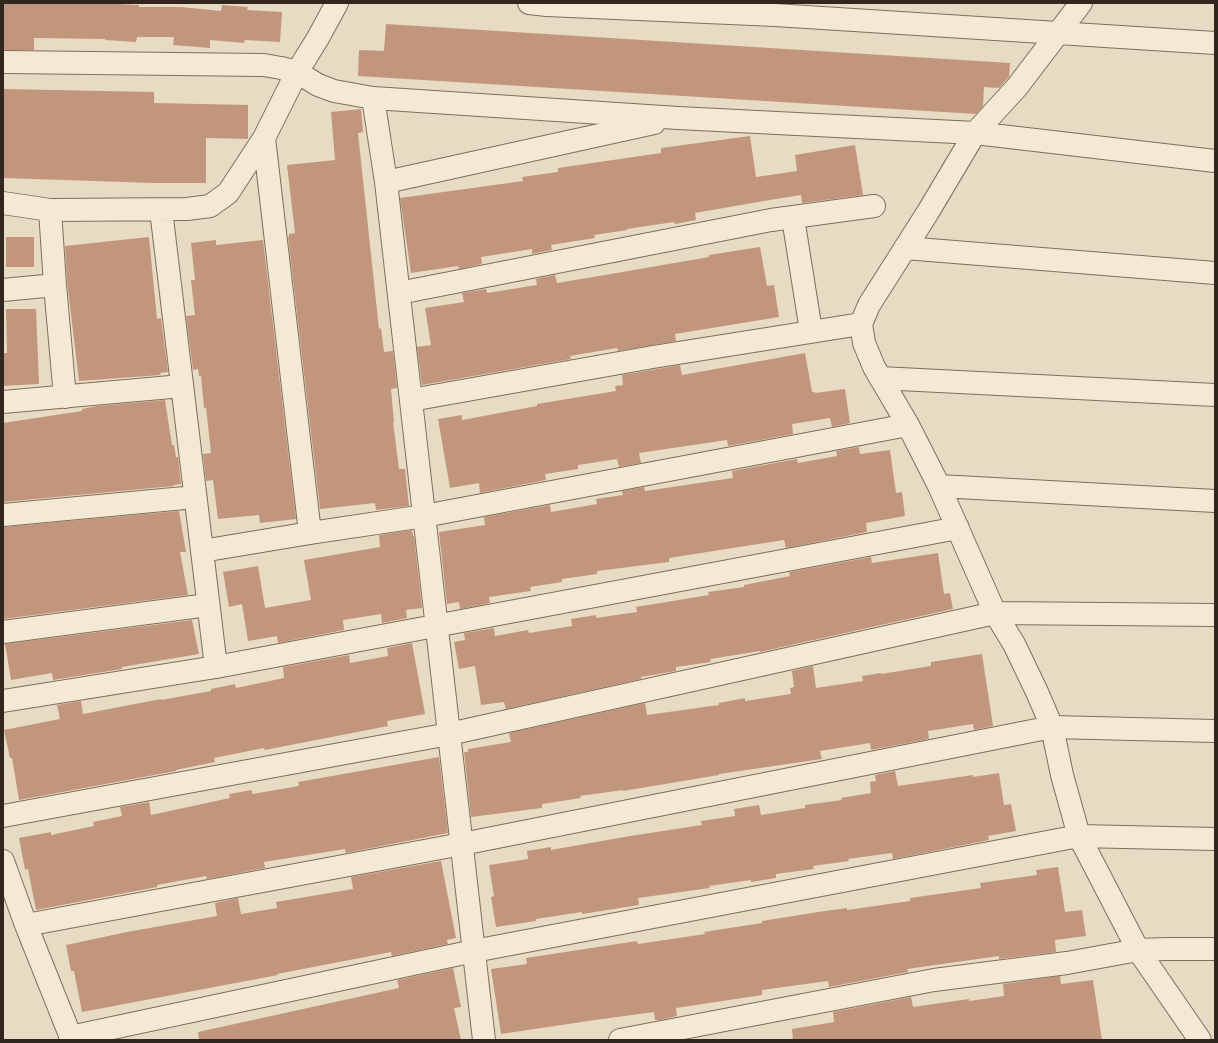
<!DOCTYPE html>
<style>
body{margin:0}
#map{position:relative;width:1218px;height:1043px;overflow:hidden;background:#e8dbc3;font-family:Spectral,serif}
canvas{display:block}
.frame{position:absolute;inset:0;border:4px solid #32271e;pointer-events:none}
</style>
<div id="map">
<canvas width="1218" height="1043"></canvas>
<div class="frame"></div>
</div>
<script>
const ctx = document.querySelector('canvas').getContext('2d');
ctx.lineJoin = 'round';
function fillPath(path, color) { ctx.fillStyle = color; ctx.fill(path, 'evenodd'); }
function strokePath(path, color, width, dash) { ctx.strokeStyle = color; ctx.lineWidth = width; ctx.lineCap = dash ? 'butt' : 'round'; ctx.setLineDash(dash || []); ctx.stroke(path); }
fillPath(new Path2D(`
 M 3,3 L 101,3 L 139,5 L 139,7 L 181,7 L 221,11 L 222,5 L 248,7 L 247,10 L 282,12 L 280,42 L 245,40 L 244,43 L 210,40 L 210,48 L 173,45 L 174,37 L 137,37 L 136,42 L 105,40 L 105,39 L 34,38 L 34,50 L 3,50 Z
 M 386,24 L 1010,63 L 1009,77 L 999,88 L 984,87 L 983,106 L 976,114 L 358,76 L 359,50 L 384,51 Z
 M 3,89 L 154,92 L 154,103 L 248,105 L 248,139 L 206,138 L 206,183 L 154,183 L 3,178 Z
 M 361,109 L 363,132 L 358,133 L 379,329 L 381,328 L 384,352 L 393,351 L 397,388 L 391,389 L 394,422 L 393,422 L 399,469 L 405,469 L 409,506 L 376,510 L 375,503 L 320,509 L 288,237 L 289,237 L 289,234 L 295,233 L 287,165 L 335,160 L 331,112 Z
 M 750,136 L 756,177 L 797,171 L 795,155 L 855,145 L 863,195 L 802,203 L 801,195 L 764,201 L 695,213 L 696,220 L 675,224 L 674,222 L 627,229 L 627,230 L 594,235 L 595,238 L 551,245 L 552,250 L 532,254 L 532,249 L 481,257 L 482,264 L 459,269 L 458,266 L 411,273 L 400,198 L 523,181 L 522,177 L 558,172 L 558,168 L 661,153 L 661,148 Z
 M 6,237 L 34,237 L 34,267 L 6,267 Z
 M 149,237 L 157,319 L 161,318 L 168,372 L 160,373 L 161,375 L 79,381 L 67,281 L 65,246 Z
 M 216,240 L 216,245 L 263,240 L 296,519 L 260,523 L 259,515 L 218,519 L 213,480 L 206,481 L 203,454 L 211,453 L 206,408 L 204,408 L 201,376 L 199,376 L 198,369 L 193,370 L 186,316 L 195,315 L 191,280 L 195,280 L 191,243 Z
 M 760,247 L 767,286 L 774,285 L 779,317 L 675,334 L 676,341 L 618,351 L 617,348 L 570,356 L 571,359 L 422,385 L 417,347 L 431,345 L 425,308 L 464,302 L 462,293 L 486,289 L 487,293 L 537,285 L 536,279 L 555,275 L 557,283 L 605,275 L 709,257 L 709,255 Z
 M 6,309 L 36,309 L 39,384 L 3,386 L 3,353 L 7,353 Z
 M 805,353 L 812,392 L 815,392 L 815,393 L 845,389 L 850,423 L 832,427 L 830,418 L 792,424 L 793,434 L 728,446 L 727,440 L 639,453 L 641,463 L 619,467 L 617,459 L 578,465 L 578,469 L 545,474 L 546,480 L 480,493 L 479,483 L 450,488 L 438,419 L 462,415 L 462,420 L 537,406 L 537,404 L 616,391 L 615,386 L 623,385 L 622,375 L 680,365 L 682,375 Z
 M 165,400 L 172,445 L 174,445 L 176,457 L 178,457 L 181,484 L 174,485 L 174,486 L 3,502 L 3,423 L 82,411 L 82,409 L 97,406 Z
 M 859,447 L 860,454 L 890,450 L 896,493 L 902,492 L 905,516 L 866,523 L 867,532 L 786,548 L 784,540 L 669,558 L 669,562 L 597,571 L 597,574 L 562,579 L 562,582 L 530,587 L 531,591 L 489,597 L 490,603 L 460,609 L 459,602 L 447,604 L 439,532 L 485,525 L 484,517 L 550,505 L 551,512 L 597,504 L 596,499 L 623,495 L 622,491 L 644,487 L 645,491 L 733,478 L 732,471 L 797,459 L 798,463 L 837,456 L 836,451 Z
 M 179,511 L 186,552 L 180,552 L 188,595 L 3,619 L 3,527 Z
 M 412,530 L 413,536 L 414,536 L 422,608 L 406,610 L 407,618 L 382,623 L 381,614 L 343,620 L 344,630 L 278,643 L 277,636 L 248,641 L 242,604 L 229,607 L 223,572 L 258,566 L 265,608 L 311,600 L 304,560 L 380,547 L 379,535 Z
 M 938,553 L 944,594 L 950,593 L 953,609 L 760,652 L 760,651 L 710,659 L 711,662 L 676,667 L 676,671 L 641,677 L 641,679 L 506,709 L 504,702 L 481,705 L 475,666 L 459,669 L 454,642 L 465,640 L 464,633 L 494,628 L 495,636 L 528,630 L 529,633 L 572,626 L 571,619 L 596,615 L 596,618 L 637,612 L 636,607 L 709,595 L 708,592 L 744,587 L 744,585 L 790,576 L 789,572 L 871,557 L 872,563 Z
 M 192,620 L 199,654 L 122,667 L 122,669 L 53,680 L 52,673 L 11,680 L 5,644 Z
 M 412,643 L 425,714 L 387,721 L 388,726 L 265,750 L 264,748 L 214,758 L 215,762 L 176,770 L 176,771 L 19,800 L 12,758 L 10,758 L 4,730 L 60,719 L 57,705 L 81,701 L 83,714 L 161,699 L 161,700 L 211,691 L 211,689 L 235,684 L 236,688 L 284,678 L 283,667 L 349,655 L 350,663 L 388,656 L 387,648 Z
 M 982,654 L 993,726 L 974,730 L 973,724 L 928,731 L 929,739 L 871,750 L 870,743 L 820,751 L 822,759 L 719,774 L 719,775 L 623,791 L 623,790 L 580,796 L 581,798 L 542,804 L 542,808 L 471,817 L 464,752 L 468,752 L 468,749 L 511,742 L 509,733 L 645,703 L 647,715 L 719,705 L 719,703 L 745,698 L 745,701 L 791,694 L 790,688 L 794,687 L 792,671 L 813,666 L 816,688 L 863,681 L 862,676 L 881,673 L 881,674 L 931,666 L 931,662 Z
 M 439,757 L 448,833 L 346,853 L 345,849 L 264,862 L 265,868 L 207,879 L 206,876 L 157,885 L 157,887 L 36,910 L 28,869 L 25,870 L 19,838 L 51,832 L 51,835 L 94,826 L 93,822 L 122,816 L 120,807 L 149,802 L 151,815 L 230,798 L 229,794 L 252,790 L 252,794 L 299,786 L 298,782 Z
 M 895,771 L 898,786 L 973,775 L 973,777 L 999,773 L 1004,805 L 1011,804 L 1016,831 L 988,836 L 989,840 L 893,859 L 892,853 L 848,859 L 849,861 L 813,866 L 814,869 L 776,874 L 776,878 L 751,882 L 751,880 L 709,886 L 710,888 L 638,898 L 639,905 L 582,914 L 582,912 L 536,919 L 536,921 L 496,927 L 491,897 L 494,896 L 489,865 L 528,859 L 527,851 L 551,847 L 551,850 L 630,836 L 702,825 L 701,821 L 735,816 L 734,809 L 759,805 L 761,815 L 805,808 L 805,805 L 842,800 L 841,798 L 871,793 L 870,782 L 876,781 L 875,775 Z
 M 441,861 L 456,938 L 447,940 L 448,944 L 392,956 L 391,952 L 277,974 L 278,975 L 82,1012 L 74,971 L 71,971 L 66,945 L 127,932 L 217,916 L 215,903 L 238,898 L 241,914 L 277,908 L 276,902 L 353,889 L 351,877 Z
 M 1058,867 L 1065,912 L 1082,910 L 1086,936 L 1055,940 L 1056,952 L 999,959 L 999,956 L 907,969 L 908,972 L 829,987 L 828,981 L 762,990 L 762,995 L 676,1008 L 677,1016 L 660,1020 L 655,1020 L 654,1012 L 595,1020 L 501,1034 L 491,969 L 527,964 L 526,958 L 637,941 L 638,944 L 705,934 L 704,932 L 762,923 L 762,921 L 818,912 L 847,908 L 847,910 L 910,901 L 910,898 L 981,888 L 980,883 L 1037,875 L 1036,870 Z
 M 453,968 L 461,1007 L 454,1008 L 461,1040 L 199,1040 L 198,1032 L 399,988 L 397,980 Z
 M 1060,976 L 1061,984 L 1093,980 L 1102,1040 L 793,1040 L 792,1029 L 834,1022 L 833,1012 L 911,997 L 913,1007 L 969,999 L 969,1001 L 1004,996 L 1003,984 Z`), '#c2967d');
const minor = new Path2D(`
 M 529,3 L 547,5 L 775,15 L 1215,43
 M 1081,3 L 1017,87 L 975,133 L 928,212 L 869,305 L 861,324 L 864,343 L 874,367 L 908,425 L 939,486 L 995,613 L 1014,644 L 1037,692 L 1052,727 L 1062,775 L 1079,836 L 1138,950 L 1166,949 L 1215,949
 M 3,62 L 264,65 L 281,68 L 297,72 L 318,85 L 334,91 L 373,98 L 678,118 L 975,133 L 1215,161
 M 373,98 L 386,182 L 484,1040
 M 264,138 L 310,533
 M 386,182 L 654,123
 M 3,203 L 50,210 L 187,209 L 210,206 L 228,193 L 264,138 L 297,72 L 318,38 L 337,3
 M 50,210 L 55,285 L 65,397
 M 161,210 L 216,667
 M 793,218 L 811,331
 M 905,248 L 1215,273
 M 3,290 L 55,285
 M 399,293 L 771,220 L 874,206
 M 880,378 L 1215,395
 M 411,400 L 653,357 L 861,324
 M 3,402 L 182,386
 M 939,486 L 1215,501
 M 3,515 L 195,497
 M 202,551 L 310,533 L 424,516 L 908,425
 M 3,632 L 208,605
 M 3,701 L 216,667 L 958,528
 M 3,816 L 449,734 L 995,613 L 1215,615
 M 3,861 L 26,925 L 72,1040
 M 26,925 L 462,844 L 1052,727 L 1215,731
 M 70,1037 L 474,951 L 1079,836 L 1215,839
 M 620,1040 L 934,980 L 1067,963 L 1138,950 L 1200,1040`);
strokePath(minor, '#806d5c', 24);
strokePath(minor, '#f4e9d5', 22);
</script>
